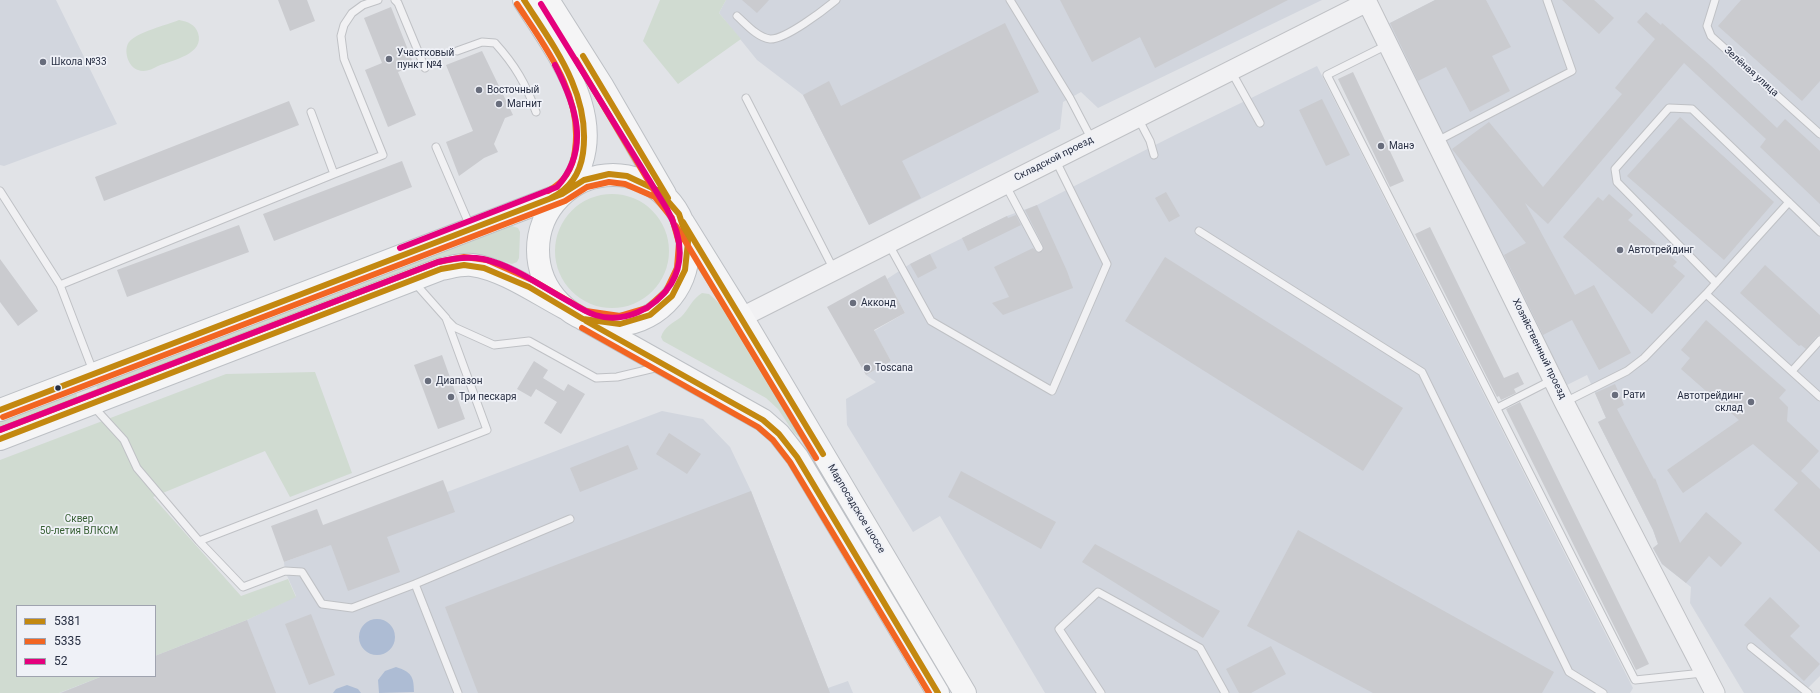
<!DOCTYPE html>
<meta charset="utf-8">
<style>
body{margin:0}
#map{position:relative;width:1820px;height:693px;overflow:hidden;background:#e1e3e7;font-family:Roboto,sans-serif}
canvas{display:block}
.legend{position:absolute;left:16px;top:605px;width:140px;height:72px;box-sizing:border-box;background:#eff1f7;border:1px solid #9fa3af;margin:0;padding:5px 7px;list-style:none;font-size:12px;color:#272e42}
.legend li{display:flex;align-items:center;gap:8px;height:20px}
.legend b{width:20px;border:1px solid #9fa3af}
</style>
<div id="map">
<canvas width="1820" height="693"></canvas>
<ul class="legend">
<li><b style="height:5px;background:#c38810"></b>5381</li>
<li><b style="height:5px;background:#f26522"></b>5335</li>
<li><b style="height:5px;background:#e5007d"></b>52</li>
</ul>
</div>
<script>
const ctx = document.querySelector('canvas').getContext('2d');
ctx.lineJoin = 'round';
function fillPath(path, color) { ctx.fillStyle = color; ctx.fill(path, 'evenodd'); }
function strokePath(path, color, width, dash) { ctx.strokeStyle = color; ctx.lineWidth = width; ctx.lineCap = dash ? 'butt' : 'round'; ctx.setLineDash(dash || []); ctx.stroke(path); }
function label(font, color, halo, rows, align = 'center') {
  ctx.font = font + ' Roboto,sans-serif'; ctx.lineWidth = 3.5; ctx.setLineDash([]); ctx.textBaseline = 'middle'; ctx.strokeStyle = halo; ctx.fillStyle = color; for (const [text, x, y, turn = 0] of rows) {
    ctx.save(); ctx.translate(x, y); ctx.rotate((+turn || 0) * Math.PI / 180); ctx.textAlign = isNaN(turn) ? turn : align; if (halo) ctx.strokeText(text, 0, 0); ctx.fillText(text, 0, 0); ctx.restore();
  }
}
fillPath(new Path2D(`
 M 0,0 L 56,0 L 117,124 L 4,166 L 0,165 Z
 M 726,0 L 1322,0 L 1098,108 L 1081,92 L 1063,102 L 1060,129 L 869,225 L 803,95 L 757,60 L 719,13 Z
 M 1435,0 L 1820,0 L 1820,676 L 1803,693 L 1744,693 L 1690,603 L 1691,587 L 1662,564 L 1653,548 L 1658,544 L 1653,530 L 1598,422 L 1606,418 L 1587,375 L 1567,385 L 1501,256 L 1451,150 L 1386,25 Z
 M 1317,66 L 1633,688 L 1630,693 L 1045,693 L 940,516 L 913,532 L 847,425 L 846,399 L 876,382 L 866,375 L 891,361 L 874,331 L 905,313 L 887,279 L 910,264 L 930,254 L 1007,216 L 1037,205 L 1175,135 Z
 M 662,411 L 703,419 L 730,447 L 751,491 L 828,688 L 848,681 L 853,693 L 59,693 L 103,676 L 155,676 L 155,656 L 247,620 L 296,596 L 285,571 L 284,562 L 330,545 L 447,492 Z`), '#d2d6de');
fillPath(new Path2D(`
 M 660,0 L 726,0 L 719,13 L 741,39 L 678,84 L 643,41 Z
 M 179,20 C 188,22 195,24 198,33 C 205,54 173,60 158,66 C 152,69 145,73 138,70 C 128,67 123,50 129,42 C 137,32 167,25 179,20 Z
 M555 251a57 57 0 1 1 114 0a57 57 0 1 1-114 0Z
 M 512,226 L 518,228 L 520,232 L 519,258 L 517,262 L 512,264 L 489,257 L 465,254 L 443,256 L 98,389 L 95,384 L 448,249 Z
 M 702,293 L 709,294 L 721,305 L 800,432 L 799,437 L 794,433 L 778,409 L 766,398 L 663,341 L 661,337 C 664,327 673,323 681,317 C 689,309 692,299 702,293 Z
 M 315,372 L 352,473 L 290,497 L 265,451 L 153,497 L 241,596 L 288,579 L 296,597 L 247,620 L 155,656 L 155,606 L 17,606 L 17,676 L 103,676 L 59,693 L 0,693 L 0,460 L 226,374 Z
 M 76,393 L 78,398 L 0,428 L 0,422 Z`), '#d0dbd1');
fillPath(new Path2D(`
 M359 637a18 18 0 1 1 36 0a18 18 0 1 1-36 0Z
 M 396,667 C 411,672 414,676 414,692 L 379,693 L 378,680 L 385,671 Z
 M 347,685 L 358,689 L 361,693 L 333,693 L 336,689 Z`), '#adbcd4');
fillPath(new Path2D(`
 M 278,0 L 307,0 L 315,21 L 290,31 Z
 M 742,0 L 769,0 L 757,13 Z
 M 1060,0 L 1288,0 L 1155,68 L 1140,37 L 1092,62 Z
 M 1435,0 L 1486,0 L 1511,47 L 1492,56 L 1510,91 L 1470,112 L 1446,67 L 1418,81 L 1390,23 Z
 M 1562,0 L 1594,0 L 1614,18 L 1599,34 Z
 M 1741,0 L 1820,0 L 1820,81 L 1802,101 L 1718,26 Z
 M 391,7 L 414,65 L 398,72 L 416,115 L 388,127 L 365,70 L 382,63 L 364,18 Z
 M 1646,12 L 1661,25 L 1662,23 L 1709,64 L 1777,128 L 1785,119 L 1820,151 L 1820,204 L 1760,147 L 1766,139 L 1684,63 L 1548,224 L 1525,203 L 1575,295 L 1594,285 L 1631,353 L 1599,370 L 1572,320 L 1543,335 L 1504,255 L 1526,243 L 1452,149 L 1489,122 L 1543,187 L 1622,94 L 1615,88 L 1655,39 L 1637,22 Z
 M 1005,23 L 1039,92 L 902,161 L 921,198 L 869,225 L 803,95 L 829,81 L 841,106 Z
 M 482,51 L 513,115 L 505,118 L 494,144 L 498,152 L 484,158 L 459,176 L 446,142 L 473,131 L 446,65 Z
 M 1353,72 L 1404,181 L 1390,187 L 1338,79 Z
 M 1322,99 L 1350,155 L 1326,166 L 1299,110 Z
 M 289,101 L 299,125 L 104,201 L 95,177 Z
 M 1680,117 L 1774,202 L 1724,260 L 1627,176 Z
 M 402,161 L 412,187 L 274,241 L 263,214 Z
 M 1166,192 L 1180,216 L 1169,222 L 1155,198 Z
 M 1609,194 L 1633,215 L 1628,220 L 1677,262 L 1673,266 L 1685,276 L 1652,314 L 1563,237 L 1598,197 L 1603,201 Z
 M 1037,205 L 1067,271 L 1073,288 L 1003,315 L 992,303 L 1009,297 L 994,267 L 1033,248 L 1037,252 L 1043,251 L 1043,246 L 1025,210 Z
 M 1016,215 L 1021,225 L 968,251 L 962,238 L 1007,216 L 1008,218 Z
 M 239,225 L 249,252 L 127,297 L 117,270 Z
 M 1430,227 L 1504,378 L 1518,372 L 1524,384 L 1514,389 L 1516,393 L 1501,400 L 1499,396 L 1497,397 L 1415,234 Z
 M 930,254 L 937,268 L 918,278 L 910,264 Z
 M 1165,257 L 1403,408 L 1363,471 L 1125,321 Z
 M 0,259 L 38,311 L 18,326 L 0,302 Z
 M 1765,265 L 1820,315 L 1820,335 L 1816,337 L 1806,349 L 1801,345 L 1799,346 L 1740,293 Z
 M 885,275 L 905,313 L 874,330 L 891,361 L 866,375 L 827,307 Z
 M 1706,320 L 1786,390 L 1779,398 L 1788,407 L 1787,421 L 1819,451 L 1801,471 L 1820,489 L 1820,552 L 1774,510 L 1798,483 L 1753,444 L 1683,493 L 1667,470 L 1739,420 L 1681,369 L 1690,358 L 1681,350 Z
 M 442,355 L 465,419 L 438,429 L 414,365 Z
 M 534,361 L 548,370 L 543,378 L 564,391 L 568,384 L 585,394 L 561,434 L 544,423 L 557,402 L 536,389 L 531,397 L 517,389 Z
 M 1615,384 L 1624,405 L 1617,409 L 1654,479 L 1655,478 L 1680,543 L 1706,512 L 1742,543 L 1721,567 L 1709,556 L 1686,583 L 1662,564 L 1653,548 L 1658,544 L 1653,530 L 1598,422 L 1606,418 L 1595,393 Z
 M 1520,402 L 1649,664 L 1636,670 L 1506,409 Z
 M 669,433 L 701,454 L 687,474 L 656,454 Z
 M 628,445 L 638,469 L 580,492 L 570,468 Z
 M 961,471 L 1056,522 L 1041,549 L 948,497 Z
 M 443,480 L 455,512 L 387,537 L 400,572 L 348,591 L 331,545 L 284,562 L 271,526 L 317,509 L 323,525 Z
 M 751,491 L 830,693 L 478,693 L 445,607 Z
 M 1298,530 L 1554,672 L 1542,693 L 1373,693 L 1247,626 Z
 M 1095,544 L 1220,611 L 1203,638 L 1082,562 Z
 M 1770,597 L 1800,626 L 1790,636 L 1820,664 L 1804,681 L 1744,625 Z
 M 311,614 L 335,675 L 309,685 L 285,624 Z
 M 247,620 L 276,693 L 61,693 L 103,676 L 155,676 L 155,656 Z
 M 1271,646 L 1286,674 L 1251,693 L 1239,693 L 1226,669 Z`), '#cacbcf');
const service = new Path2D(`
 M 395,0 L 398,3 L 425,68
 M 1010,0 L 1070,98 L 1092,140
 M 1715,0 L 1707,26 L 1711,36 L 1820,134
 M 737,16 C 746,24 758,38 770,39 C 785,40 824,10 836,0
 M 1387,45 L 1327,75 L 1635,680 L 1703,673
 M 457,51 L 482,42 L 495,43 C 515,65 526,84 536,112
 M 1231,71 L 1260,123
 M 746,98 L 834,270
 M 311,112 L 334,174
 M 1138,118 L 1150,141 L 1154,155
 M 1437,141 L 1572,71 L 1547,0
 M 436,147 L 470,226
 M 1005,184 L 1039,248
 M 0,191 L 60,285 L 93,371
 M 1199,231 L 1422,372 L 1569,672 L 1603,693
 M 888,243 L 931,321 L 1052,391 L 1107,264 L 1055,159
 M 1716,283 L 1617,182 L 1615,169 L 1669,108 L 1692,109 L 1820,232
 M 60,285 L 334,174 L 383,155 L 344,59 L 341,36 L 344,25 L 352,13 L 363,5 L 378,0
 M 1706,294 L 1820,397
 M 447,320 L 454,327 L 494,345 L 529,341 L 596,378 L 617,377 L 659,367
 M 1792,371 L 1820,340
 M 1565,402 L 1627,371 L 1644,358 L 1706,294 L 1789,202
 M 93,406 L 124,440 L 137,468 L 199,541 L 243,587 L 285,571 L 302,572 L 322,604 L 352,608 L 415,584
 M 1497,408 L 1552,380
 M 199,541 L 487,430 L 446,318 L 414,282
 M 1751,647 L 1808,693
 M 458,693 L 415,584 L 570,519
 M 1101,693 L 1059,629 L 1098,592 L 1200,648 L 1225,693`);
const tertiary = new Path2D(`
 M 742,317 L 1367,2 L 1564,402 L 1715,693`);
const primary = new Path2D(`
 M 524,0 C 558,54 615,125 568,188
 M 548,0 L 603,87 L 665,194
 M538 250a75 75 0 1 1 150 0a75 75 0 1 1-150 0Z
 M 683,222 L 742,317 L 965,693
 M 583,319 L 763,420 L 779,434 L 797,457 L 938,693
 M 0,410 L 562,194
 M 0,439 L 441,269 C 452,267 461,264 472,265 C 503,269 538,294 565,308`);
strokePath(service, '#bfc1c5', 9);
strokePath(tertiary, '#bfc1c5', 21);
strokePath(primary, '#bdc0c5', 24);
strokePath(service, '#f1f1f3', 7);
strokePath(tertiary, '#f1f1f3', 19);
strokePath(primary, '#f5f5f6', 22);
strokePath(new Path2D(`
 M 524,0 C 554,47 591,94 583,153 C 580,174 570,189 551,198
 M 583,56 L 668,198
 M 683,222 L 823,454
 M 586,321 L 763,420 L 779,434 L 797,457 L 938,693
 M 0,410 L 562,194 L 584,180 L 609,174 L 627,176 L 659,191 L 679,214 L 688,242 L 685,270 L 672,296 L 650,315 L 620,324 L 583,319 L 529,287 L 484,268 L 464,265 L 441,269 L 0,439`), '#c38810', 6);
strokePath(new Path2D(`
 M 517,4 C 546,48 583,95 575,150 C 573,169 565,182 548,191
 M 576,60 L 661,202
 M 676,226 L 816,458
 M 582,328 L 758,427 L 773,440 L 790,462 L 929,693
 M 0,430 L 438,262 L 464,257 L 487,260 L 532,280 L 586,311 L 620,316 L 647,308 L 666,291 L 677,268 L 679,243 L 672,218 L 655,197 L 625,184 L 609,182 L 587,187 L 565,201 L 3,417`), '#f26522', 6);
strokePath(new Path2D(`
 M 400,248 L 557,187 C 591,149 576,106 555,65
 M 0,430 L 438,262 C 454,258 468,256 483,259 C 515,266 542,287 570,302 C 578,307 586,312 595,315 C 624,324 655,309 671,284 C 686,259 680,233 667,209 L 541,4`), '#e5007d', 6);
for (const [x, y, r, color] of [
 [389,59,4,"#686d7c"],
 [43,62,4,"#686d7c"],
 [479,90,4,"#686d7c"],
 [499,104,4,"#686d7c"],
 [1381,146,4,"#686d7c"],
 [1620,250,4,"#686d7c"],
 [853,303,4,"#686d7c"],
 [867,368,4,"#686d7c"],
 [428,381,4,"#686d7c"],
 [58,388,3.5,"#272e42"],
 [1615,395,4,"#686d7c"],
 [451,397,4,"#686d7c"],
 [1751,402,4,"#686d7c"]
]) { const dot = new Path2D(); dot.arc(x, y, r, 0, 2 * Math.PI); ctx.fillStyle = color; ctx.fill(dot); strokePath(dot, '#eff1f7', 1.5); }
label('10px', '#272e42', '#eff1f7', [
 ["Участковый",397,53],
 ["пункт №4",397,65],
 ["Школа №33",51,62],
 ["Восточный",487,90],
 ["Магнит",507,104],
 ["Манэ",1389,146],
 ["Автотрейдинг",1628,250],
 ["Акконд",861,303],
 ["Toscana",875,368],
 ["Диапазон",436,381],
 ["Рати",1623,395],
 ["Автотрейдинг",1743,396,"right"],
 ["склад",1743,408,"right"],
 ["Три пескаря",459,397]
], 'left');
label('10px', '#272e42', '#eff1f7', [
 ["Зелёная улица",1751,72,42],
 ["Складской проезд",1054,159,-27],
 ["Хозяйственный проезд",1539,349,64],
 ["Марпосадское шоссе",856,509,59]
]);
label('10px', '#375f33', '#eff1f7', [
 ["Сквер",79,519],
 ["50-летия ВЛКСМ",79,531]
]);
</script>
